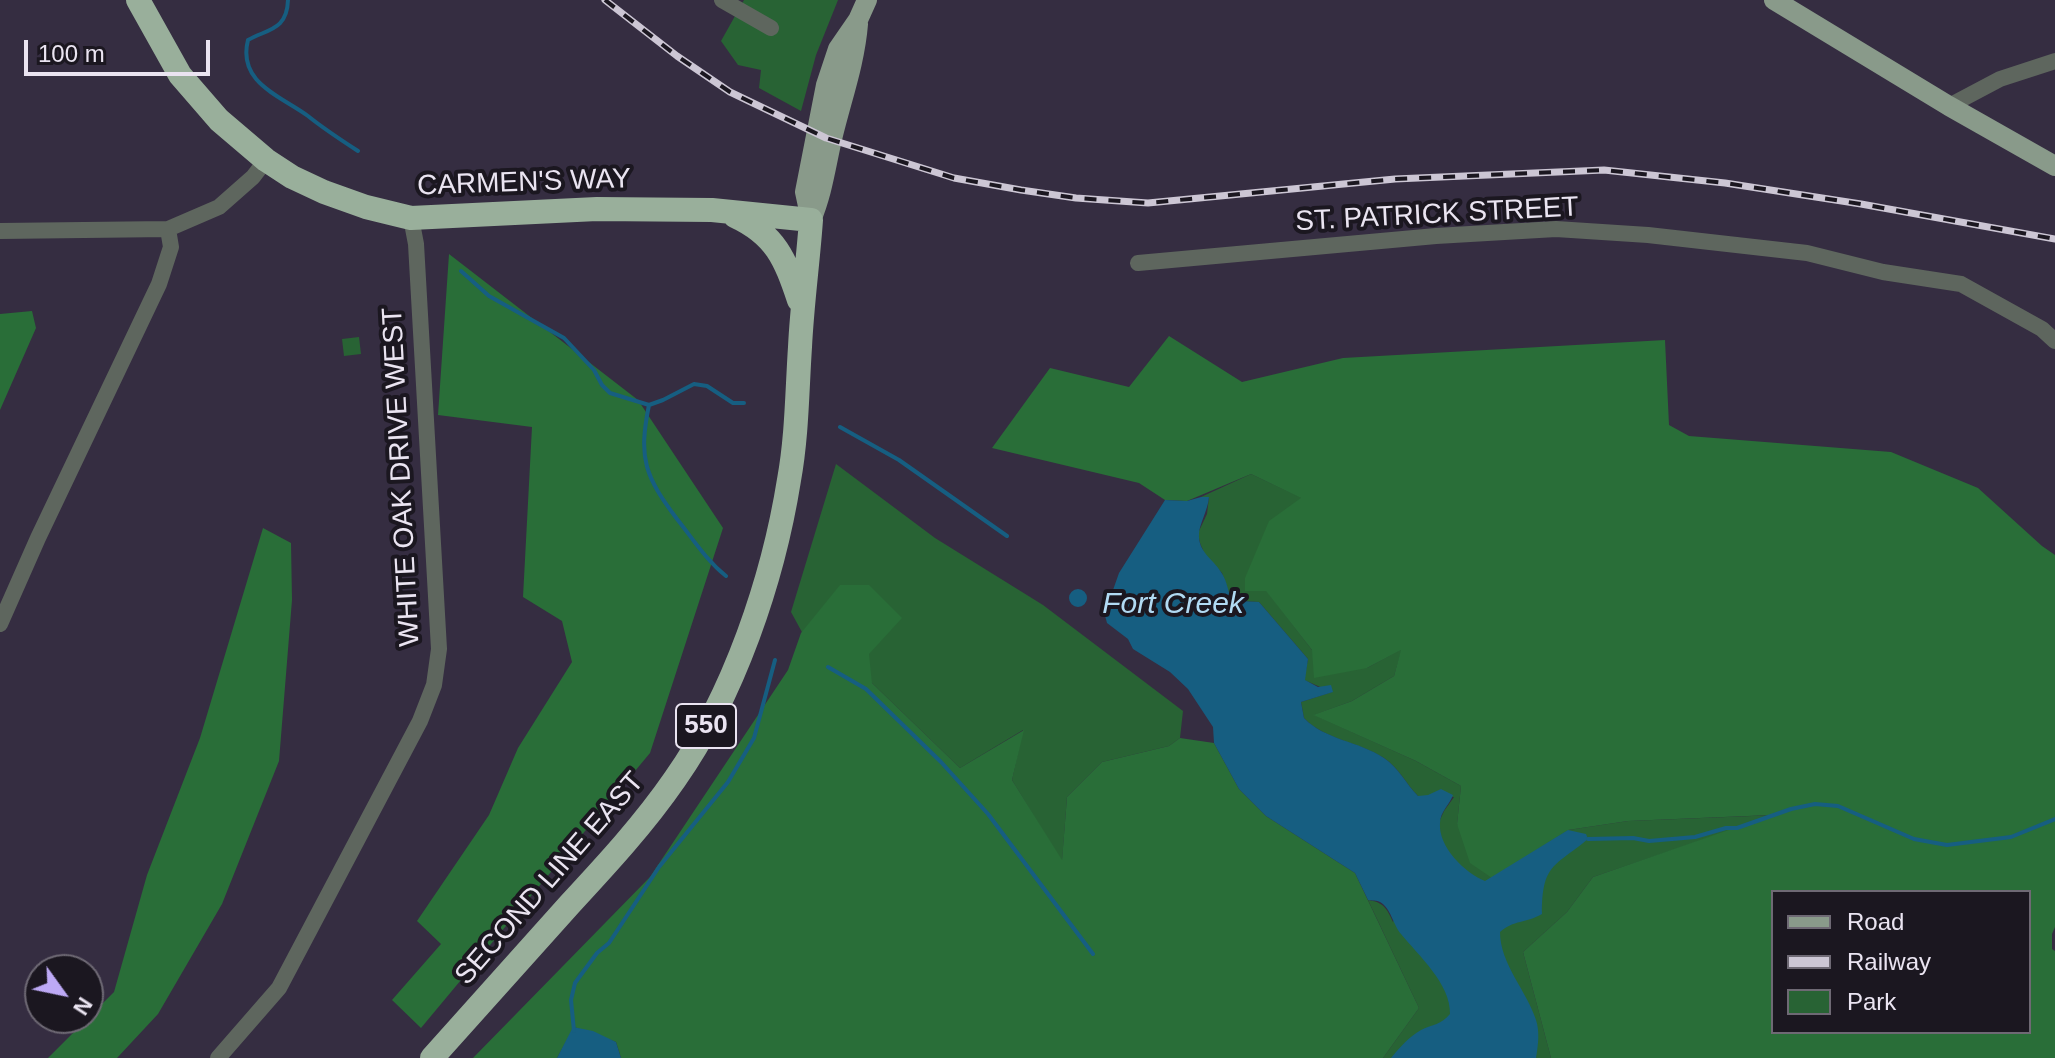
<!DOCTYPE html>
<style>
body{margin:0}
#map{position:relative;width:2055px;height:1058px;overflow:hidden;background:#352d41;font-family:Helvetica,sans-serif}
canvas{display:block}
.legend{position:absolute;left:1771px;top:890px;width:260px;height:144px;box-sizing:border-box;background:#1b1720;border:2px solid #6e6974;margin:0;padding:10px 14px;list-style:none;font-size:24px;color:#eae4f1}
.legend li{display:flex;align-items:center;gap:16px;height:40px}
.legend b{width:40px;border:2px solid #6e6974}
.north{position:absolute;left:24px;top:954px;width:80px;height:80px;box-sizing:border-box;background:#1b1720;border:2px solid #6e6974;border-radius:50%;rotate:123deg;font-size:22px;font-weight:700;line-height:32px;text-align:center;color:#eae4f1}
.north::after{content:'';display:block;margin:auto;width:28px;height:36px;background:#bda9f5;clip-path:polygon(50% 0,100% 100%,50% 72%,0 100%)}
.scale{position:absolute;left:24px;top:40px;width:186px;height:36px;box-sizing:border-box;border:4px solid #eae4f1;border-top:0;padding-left:10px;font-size:24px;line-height:28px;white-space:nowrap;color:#eae4f1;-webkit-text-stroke:6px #1b1720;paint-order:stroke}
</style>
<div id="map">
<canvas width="2055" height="1058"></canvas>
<ul class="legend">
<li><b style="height:10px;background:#899a8a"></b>Road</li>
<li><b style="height:10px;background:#ccc6d4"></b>Railway</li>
<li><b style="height:22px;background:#286334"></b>Park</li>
</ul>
<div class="north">N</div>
<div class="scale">100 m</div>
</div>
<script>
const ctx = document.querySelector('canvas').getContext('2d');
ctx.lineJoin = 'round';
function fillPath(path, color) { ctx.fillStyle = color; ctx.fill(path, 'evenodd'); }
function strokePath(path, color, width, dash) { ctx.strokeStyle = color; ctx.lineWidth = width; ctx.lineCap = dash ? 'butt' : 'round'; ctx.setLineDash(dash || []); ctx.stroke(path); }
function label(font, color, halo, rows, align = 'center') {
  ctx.font = font + ' Helvetica,sans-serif'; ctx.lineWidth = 8; ctx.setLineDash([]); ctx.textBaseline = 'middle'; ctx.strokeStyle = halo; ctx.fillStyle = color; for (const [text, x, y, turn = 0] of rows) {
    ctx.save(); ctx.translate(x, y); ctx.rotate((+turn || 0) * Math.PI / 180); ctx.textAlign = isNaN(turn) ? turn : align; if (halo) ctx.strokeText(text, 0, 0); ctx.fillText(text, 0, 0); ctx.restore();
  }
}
fillPath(new Path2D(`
 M 744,0 L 838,0 L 816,55 L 801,111 L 759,88 L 761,70 L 738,65 L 721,41 Z
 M 359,337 L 361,354 L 344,356 L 342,339 Z
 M 836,464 L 935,538 L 1043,605 L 1183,711 L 1180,738 L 1169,746 L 1102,762 L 1067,797 L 1062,862 L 1012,780 L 1023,730 L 960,768 L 872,683 L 809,645 L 791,612 Z
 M 1251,474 L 1302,498 L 1245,591 L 1266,590 L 1312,650 L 1367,668 L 1402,649 L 1394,676 L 1352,701 L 1314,715 L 1416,761 L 1461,786 L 1457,825 L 1568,830 L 1628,821 L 1776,815 L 1593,877 L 1567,912 L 1523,952 L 1551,1058 L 1383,1058 L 1419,1008 L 1368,900 C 1383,902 1387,908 1393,922 L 1444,811 L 1454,797 L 1418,796 C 1406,784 1399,768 1384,758 C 1359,742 1325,740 1304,718 L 1301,702 L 1332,692 L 1304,680 L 1308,659 L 1259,602 L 1241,601 L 1230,596 L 1222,573 L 1205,555 L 1200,543 L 1198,533 L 1207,514 L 1209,497 L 1201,497 Z`), '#286334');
fillPath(new Path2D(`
 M 449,254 L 638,400 L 723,528 L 650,753 L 421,1028 L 392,1000 L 441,944 L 417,921 L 489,815 L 518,748 L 572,662 L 562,621 L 523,597 L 532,427 L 438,415 Z
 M 32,311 L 36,328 L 0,410 L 0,314 Z
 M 1169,336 L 1242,382 L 1343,358 L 1665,340 L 1669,425 L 1689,436 L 1891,452 L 1978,488 L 2042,546 L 2055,555 L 2055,927 L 2052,934 L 2052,949 L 2055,951 L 2055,1058 L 1551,1058 L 1523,952 L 1567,912 L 1593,877 L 1772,815 L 1628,821 L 1568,830 L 1492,878 L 1470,863 L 1457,824 L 1461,786 L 1416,761 L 1313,715 L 1352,701 L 1394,676 L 1401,650 L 1367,668 L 1314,678 L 1312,650 L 1266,591 L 1245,591 L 1245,578 L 1269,521 L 1301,498 L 1251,474 L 1187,501 L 1165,500 L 1139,483 L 992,448 L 1050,368 L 1129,387 ZM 1773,892 L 2029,892 L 2029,1032 L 1773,1032 Z
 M 263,528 L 291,543 L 292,600 L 279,761 L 222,904 L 158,1014 L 117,1058 L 48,1058 L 114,992 L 147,875 L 200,738 Z
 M 840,585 L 869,585 L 902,618 L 869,654 L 872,683 L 960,768 L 1024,730 L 1012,780 L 1062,860 L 1067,797 L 1102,762 L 1169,746 L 1180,738 L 1214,743 L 1239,789 L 1266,816 L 1355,873 L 1419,1008 L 1383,1058 L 621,1058 L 616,1042 L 574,1027 L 557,1058 L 473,1058 L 650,877 L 788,670 L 801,633 Z`), '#296e38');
fillPath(new Path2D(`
 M 1201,497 L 1209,497 C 1208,510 1199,525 1199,534 C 1198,552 1213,559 1221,572 C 1226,579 1228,589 1230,596 L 1241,601 L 1259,602 L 1308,659 L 1305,680 L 1318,687 L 1331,685 L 1333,692 L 1301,702 L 1304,718 C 1325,740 1359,741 1384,758 C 1399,768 1406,784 1418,796 L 1428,795 L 1441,789 L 1453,795 C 1450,804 1440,812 1440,823 C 1438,847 1465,873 1485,881 L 1568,830 L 1586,834 L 1588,839 C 1554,867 1542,864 1542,914 C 1527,923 1513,920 1500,932 C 1500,964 1527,991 1536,1020 C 1540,1032 1538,1046 1536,1058 L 1391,1058 C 1400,1047 1409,1037 1421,1030 C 1433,1024 1441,1025 1450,1014 C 1451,984 1418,955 1401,934 C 1393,925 1391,908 1380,902 C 1377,900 1372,901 1368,900 L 1355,873 L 1266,816 L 1239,789 L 1214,743 L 1213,727 L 1188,689 L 1170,672 L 1133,649 L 1128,639 L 1107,623 L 1103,608 L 1113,590 L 1119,573 L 1165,500 L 1187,501 Z
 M1069 598a9 9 0 1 1 18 0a9 9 0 1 1-18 0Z
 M 573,1027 L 593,1031 L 616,1042 L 621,1058 L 557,1058 Z`), '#165e81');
strokePath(new Path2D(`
 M 288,0 C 287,31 267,29 248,40 C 237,83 281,96 308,116 C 324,129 341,140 358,151
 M 461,271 L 489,296 L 564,338 L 594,370 L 602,385 L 610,393 L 649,405 L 663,400 L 694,384 L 707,386 L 733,403 L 744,403
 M 649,405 C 638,459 645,476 677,519 C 693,539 706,560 726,576
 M 840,427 L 899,460 L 1007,536
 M 828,667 L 866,689 L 941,762 L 988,814 L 1093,954
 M 1588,839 L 1633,838 L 1649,841 L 1695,837 L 1726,828 L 1737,828 L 1791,809 L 1815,804 L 1838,806 L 1914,839 L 1947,845 L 2011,837 L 2055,819
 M 574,1031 L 571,1000 L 575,983 L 597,953 L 609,943 L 659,867 L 728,782 L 754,738 L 775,660`), '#165e81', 4);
strokePath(new Path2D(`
 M 722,0 L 771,28
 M 1949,106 L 2000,79 L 2055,61
 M 0,231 L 168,229 L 219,207 L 253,177 L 266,160
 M 1138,263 L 1436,236 L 1556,229 L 1648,235 L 1807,253 L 1883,272 L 1961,284 L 2042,329 L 2055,341
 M 0,624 L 38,538 L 159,284 L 171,247 L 168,229
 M 218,1058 L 279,988 L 420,721 L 434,685 L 439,649 L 416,244 L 411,218`), '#5e665e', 16);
strokePath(new Path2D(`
 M 1774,0 L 1949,106 L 2055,166
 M 811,220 L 805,192 L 826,85 L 838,49 L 858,20 L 867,0
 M 811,220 C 823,192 826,164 833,135 C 842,98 855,62 858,24`), '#899a8a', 20);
strokePath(new Path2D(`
 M 138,0 L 180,75 L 219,120 L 266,160 L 292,177 L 324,192 L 366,207 L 411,218 L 597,209 L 712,210 L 811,220 C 808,262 802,305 800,347 C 797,392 797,436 789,480 C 773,580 734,695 675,779 C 644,824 607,864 570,904 C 524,956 478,1007 432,1058
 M 735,216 C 776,235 785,259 799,300`), '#99af9b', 24);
const rail = new Path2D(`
 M 605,0 L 677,56 L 730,92 L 826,138 L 954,178 L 1021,190 L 1076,198 L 1148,203 L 1395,179 L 1604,170 L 1725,183 L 1861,204 L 2055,239`);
strokePath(rail, '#ccc6d4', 7);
strokePath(rail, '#1b1720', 4, [12]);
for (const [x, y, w] of [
 [706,726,60]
]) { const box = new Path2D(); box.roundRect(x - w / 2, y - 22, w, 44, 6); ctx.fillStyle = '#1b1720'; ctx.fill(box); strokePath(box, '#eae4f1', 2); }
label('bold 26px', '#eae4f1', null, [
 ["550",706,726]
]);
label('28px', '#eae4f1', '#1b1720', [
 ["CARMEN'S WAY",524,183,-2],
 ["ST. PATRICK STREET",1437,215,-3],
 ["WHITE OAK DRIVE WEST",402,477,-93],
 ["SECOND LINE EAST",550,879,-49]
]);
label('italic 30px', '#b1daf3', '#1b1720', [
 ["Fort Creek",1173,605]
]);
</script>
